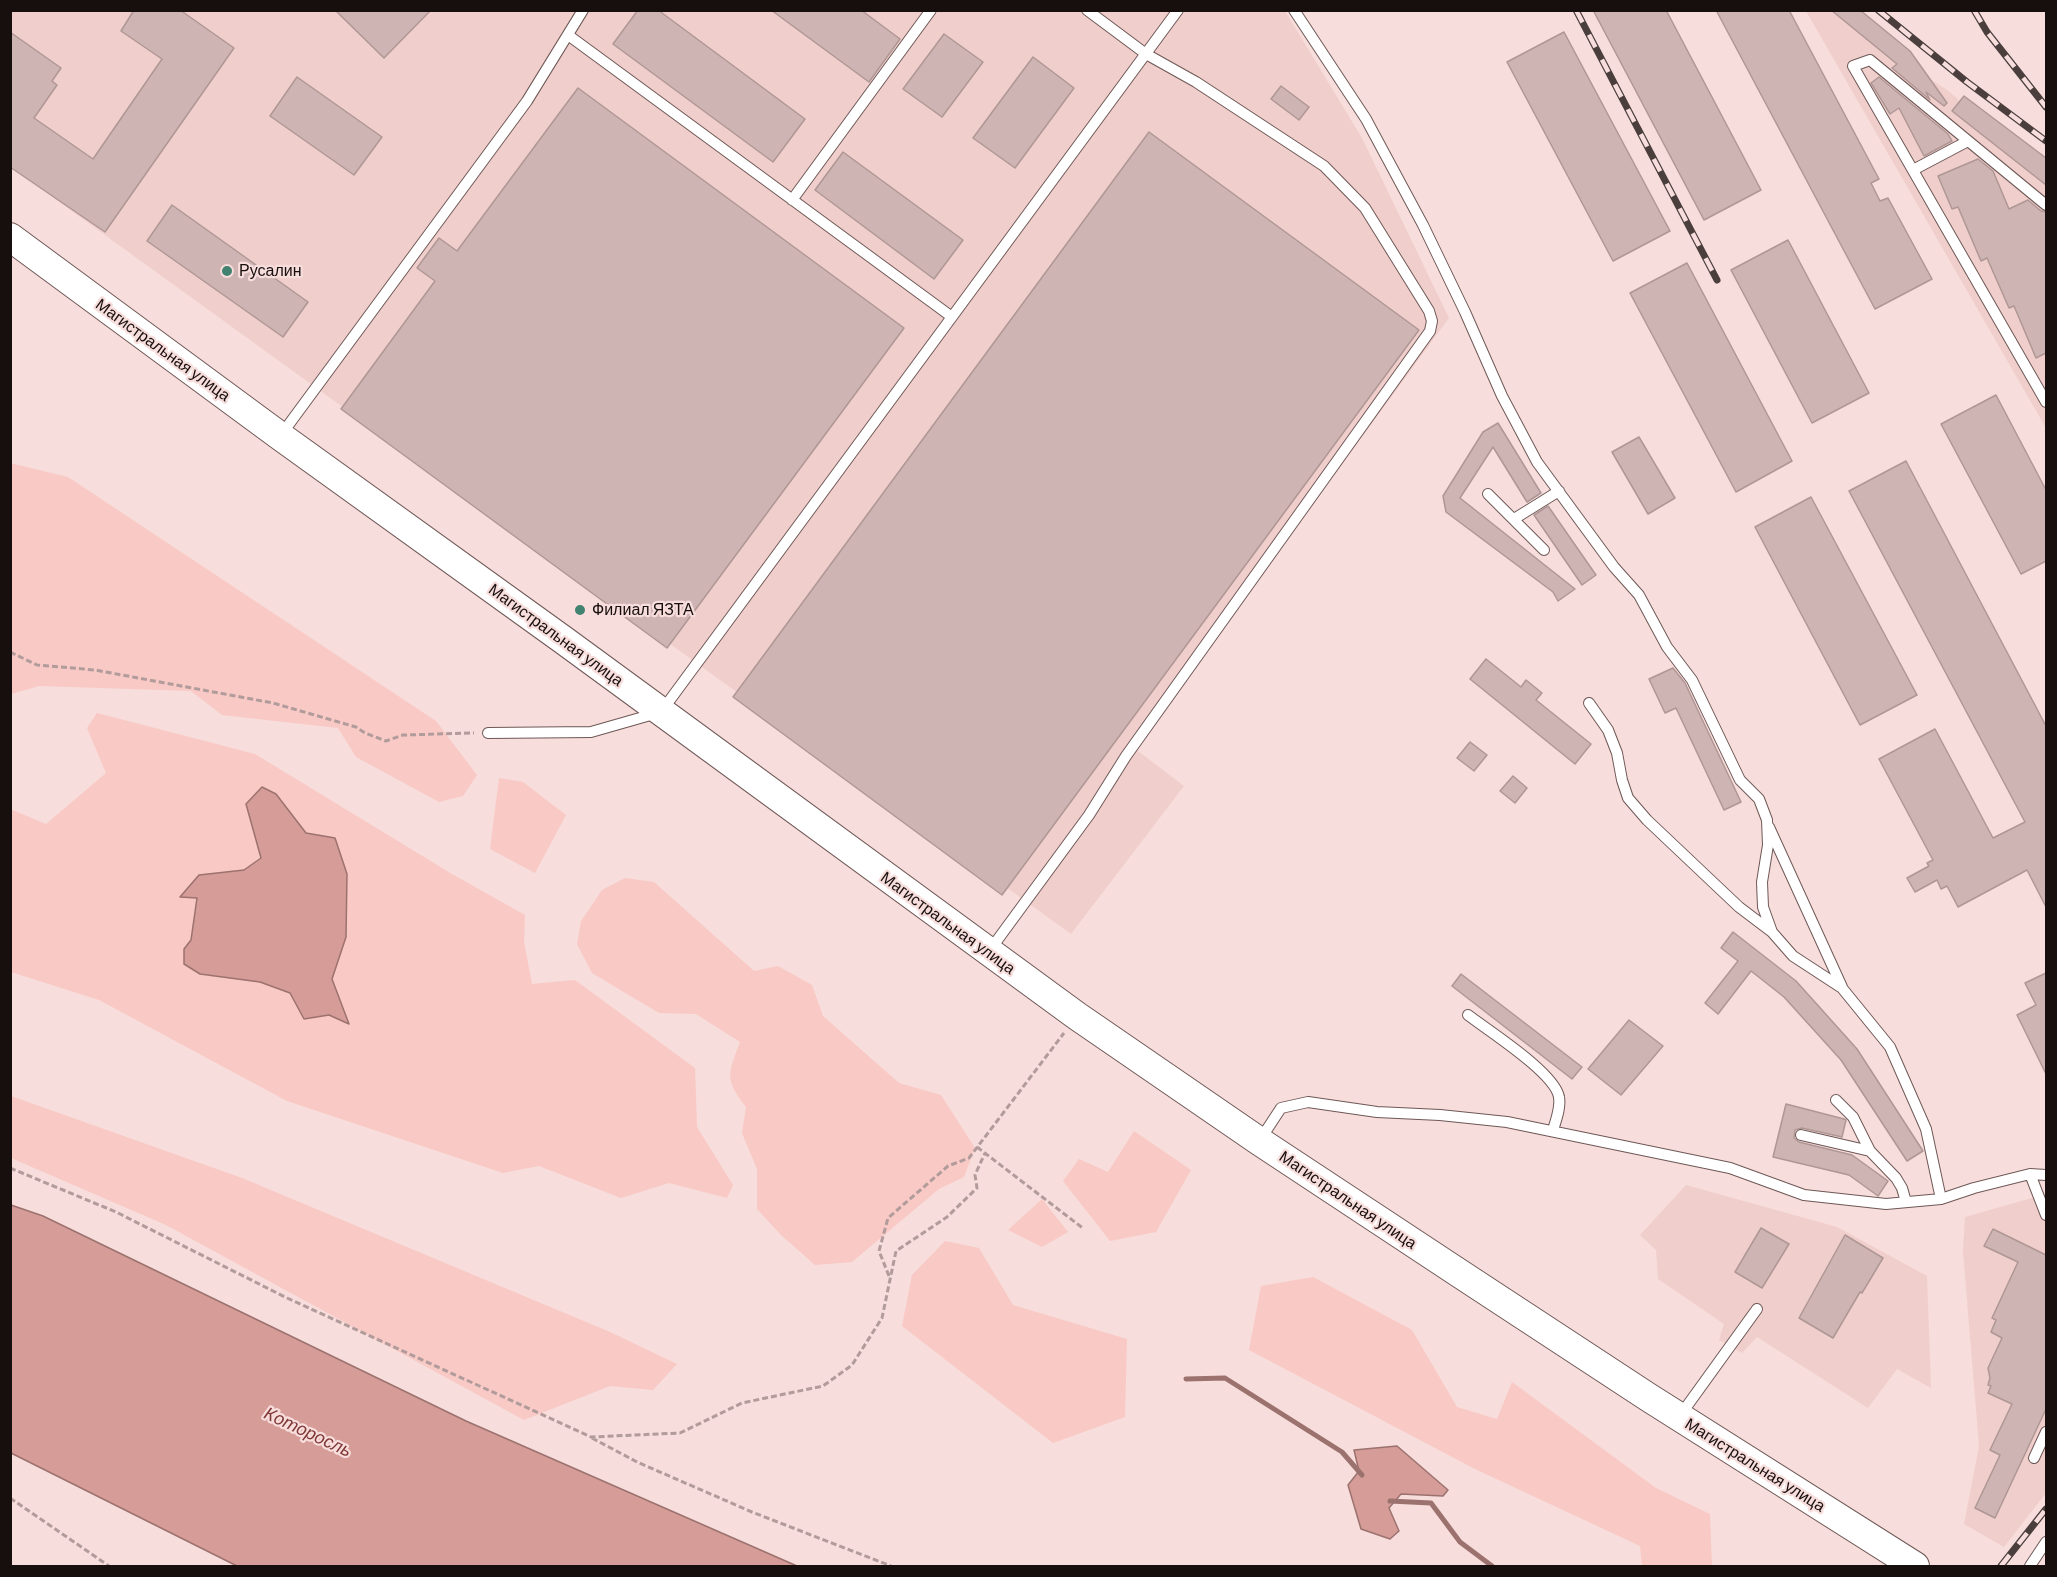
<!DOCTYPE html>
<meta charset="utf-8">
<style>
body{margin:0}
#map{position:relative;width:2057px;height:1577px;overflow:hidden;background:#f7dddb;font-family:Barlow,sans-serif}
canvas{display:block}
.frame{position:absolute;inset:0;border:12px solid #170f0e;pointer-events:none}
</style>
<div id="map">
<canvas width="2057" height="1577"></canvas>
<div class="frame"></div>
</div>
<script>
const ctx = document.querySelector('canvas').getContext('2d');
ctx.lineJoin = 'round';
function fillPath(path, color) { ctx.fillStyle = color; ctx.fill(path, 'evenodd'); }
function strokePath(path, color, width, dash) { ctx.strokeStyle = color; ctx.lineWidth = width; ctx.lineCap = dash ? 'butt' : 'round'; ctx.setLineDash(dash || []); ctx.stroke(path); }
function label(font, color, halo, rows, align = 'center') {
  ctx.font = font + ' Barlow,sans-serif'; ctx.lineWidth = 4.5; ctx.setLineDash([]); ctx.textBaseline = 'middle'; ctx.strokeStyle = halo; ctx.fillStyle = color; for (const [text, x, y, turn = 0] of rows) {
    ctx.save(); ctx.translate(x, y); ctx.rotate((+turn || 0) * Math.PI / 180); ctx.textAlign = isNaN(turn) ? turn : align; if (halo) ctx.strokeText(text, 0, 0); ctx.fillText(text, 0, 0); ctx.restore();
  }
}
fillPath(new Path2D(`
 M 11,11 L 1285,11 L 1362,138 L 1449,318 L 1134,748 L 1184,786 L 1071,934 L 11,167 Z
 M 1806,11 L 1860,11 L 1930,79 L 1947,90 L 1960,101 L 1964,96 L 2046,158 L 2046,428 Z
 M 1686,1185 L 1837,1227 L 1927,1276 L 1931,1388 L 1897,1369 L 1868,1408 L 1757,1337 L 1742,1353 L 1719,1340 L 1724,1324 L 1658,1279 L 1656,1250 L 1640,1235 Z
 M 2046,1194 L 2046,1493 L 2004,1547 L 1964,1524 L 1979,1446 L 1963,1251 L 1965,1217 Z`), '#f0cecb');
fillPath(new Path2D(`
 M 10,463 L 68,477 L 436,721 L 477,775 L 463,796 L 439,802 L 356,757 L 338,728 L 222,715 L 191,691 L 39,686 L 11,694 Z
 M 97,713 L 255,754 L 452,874 L 525,915 L 524,942 L 532,984 L 575,980 L 695,1068 L 697,1127 L 733,1185 L 727,1198 L 669,1183 L 621,1198 L 539,1166 L 503,1173 L 287,1101 L 99,1000 L 11,972 L 10,809 L 46,824 L 106,773 L 87,728 Z
 M 499,778 L 523,782 L 566,815 L 535,873 L 490,849 Z
 M 625,878 L 654,882 L 754,971 L 778,966 L 812,985 L 823,1016 L 899,1083 L 941,1095 L 975,1148 L 964,1177 L 939,1189 L 852,1262 L 815,1265 L 781,1235 L 757,1209 L 757,1169 L 742,1133 L 746,1107 C 724,1079 728,1074 740,1042 L 696,1014 L 659,1013 L 592,973 L 577,944 L 581,921 L 602,890 Z
 M 11,1096 L 242,1178 L 610,1332 L 677,1364 L 653,1390 L 610,1386 L 524,1420 L 166,1225 L 11,1158 Z
 M 1134,1131 L 1191,1170 L 1156,1232 L 1110,1241 L 1063,1181 L 1079,1159 L 1108,1172 Z
 M 1042,1199 L 1068,1232 L 1042,1247 L 1008,1230 Z
 M 945,1241 L 979,1248 L 1013,1305 L 1127,1339 L 1125,1417 L 1053,1443 L 902,1326 L 912,1275 Z
 M 1313,1277 L 1412,1330 L 1457,1407 L 1497,1419 L 1512,1382 L 1656,1488 L 1710,1514 L 1712,1566 L 1642,1566 L 1640,1546 L 1475,1469 L 1249,1350 L 1261,1286 Z`), '#f9c9c5');
const water = new Path2D(`
 M 262,787 L 276,794 L 306,833 L 335,838 L 347,874 L 346,937 L 332,979 L 349,1024 L 329,1015 L 304,1019 L 290,993 L 260,982 L 200,974 L 184,964 L 184,949 L 191,940 L 197,898 L 180,897 L 199,875 L 244,870 L 261,858 L 246,804 Z
 M 11,1205 L 43,1216 L 466,1421 L 797,1566 L 237,1566 L 11,1453 Z
 M 1397,1446 L 1448,1490 L 1443,1496 L 1401,1494 L 1389,1508 L 1399,1531 L 1390,1539 L 1361,1529 L 1348,1485 L 1359,1471 L 1354,1450 Z`);
fillPath(water, '#d59c98');
strokePath(water, '#9c726f', 1.5);
strokePath(new Path2D(`
 M 1186,1379 L 1225,1378 L 1342,1452 L 1362,1475
 M 1390,1501 L 1431,1503 L 1460,1542 L 1492,1566`), '#9c726f', 5);
const building = new Path2D(`
 M 134,10 L 180,10 L 234,48 L 105,232 L 10,167 L 10,32 L 61,68 L 52,81 L 57,85 L 34,118 L 93,159 L 162,59 L 121,31 Z
 M 335,10 L 431,10 L 384,58 Z
 M 638,10 L 658,10 L 805,119 L 773,162 L 613,44 Z
 M 771,10 L 861,10 L 900,39 L 869,82 Z
 M 1593,10 L 1666,10 L 1761,190 L 1704,220 Z
 M 1716,10 L 1789,10 L 1879,179 L 1871,183 L 1880,201 L 1888,198 L 1932,279 L 1875,309 Z
 M 1831,10 L 1860,10 L 1910,51 L 1947,103 L 1944,106 L 1926,92 L 1930,100 L 1892,68 L 1897,64 Z
 M 1564,32 L 1670,231 L 1613,261 L 1507,62 Z
 M 944,34 L 983,62 L 942,117 L 903,89 Z
 M 1033,57 L 1074,88 L 1015,168 L 973,138 Z
 M 297,77 L 382,137 L 354,175 L 270,116 Z
 M 1879,77 L 1948,134 L 1952,141 L 1924,156 L 1899,108 L 1890,114 L 1871,83 Z
 M 1281,86 L 1309,107 L 1299,120 L 1271,99 Z
 M 578,88 L 904,328 L 667,648 L 341,409 L 435,281 L 417,268 L 439,238 L 457,251 Z
 M 1964,96 L 2046,158 L 2046,185 L 1952,111 Z
 M 1149,132 L 1419,330 L 1002,895 L 733,697 Z
 M 843,152 L 963,240 L 934,279 L 815,190 Z
 M 1978,159 L 1993,171 L 2009,209 L 2028,200 L 2041,211 L 2046,212 L 2046,353 L 2036,358 L 2014,306 L 2009,308 L 1987,258 L 1981,261 L 1958,207 L 1952,209 L 1938,176 Z
 M 172,205 L 308,302 L 283,337 L 147,241 Z
 M 1788,240 L 1869,393 L 1812,423 L 1731,270 Z
 M 1687,263 L 1792,461 L 1736,492 L 1630,293 Z
 M 1996,395 L 2046,490 L 2046,561 L 2021,574 L 1941,424 Z
 M 1498,423 L 1541,493 L 1527,502 L 1493,447 L 1460,498 L 1575,589 L 1558,601 L 1553,592 L 1446,512 L 1443,496 L 1483,432 Z
 M 1639,437 L 1675,498 L 1648,514 L 1612,452 Z
 M 1906,461 L 2046,726 L 2046,907 L 2027,870 L 1958,907 L 1947,886 L 1941,889 L 1937,880 L 1915,892 L 1907,878 L 1929,866 L 1927,863 L 1933,860 L 1879,759 L 1935,729 L 1993,838 L 2025,822 L 1849,491 Z
 M 1811,497 L 1917,695 L 1860,725 L 1755,527 Z
 M 1548,506 L 1596,575 L 1582,585 L 1534,515 Z
 M 1486,659 L 1521,687 L 1526,680 L 1542,693 L 1536,700 L 1591,744 L 1575,764 L 1470,679 Z
 M 1673,668 L 1685,683 L 1741,802 L 1724,810 L 1676,708 L 1665,713 L 1649,679 Z
 M 1470,742 L 1487,755 L 1474,771 L 1457,758 Z
 M 1513,776 L 1527,788 L 1515,803 L 1500,791 Z
 M 1733,932 L 1796,981 L 1857,1049 L 1923,1151 L 1907,1161 L 1841,1060 L 1784,997 L 1751,971 L 1718,1014 L 1705,1003 L 1738,961 L 1721,948 Z
 M 2046,973 L 2046,1074 L 2017,1015 L 2036,1005 L 2025,983 Z
 M 1461,974 L 1582,1067 L 1572,1079 L 1452,986 Z
 M 1629,1020 L 1663,1046 L 1621,1095 L 1588,1069 Z
 M 1786,1104 L 1844,1119 L 1846,1120 L 1842,1137 L 1802,1128 L 1795,1130 L 1794,1138 L 1799,1142 L 1852,1155 L 1888,1181 L 1878,1196 L 1849,1175 L 1773,1157 Z
 M 1761,1228 L 1789,1244 L 1762,1288 L 1735,1272 Z
 M 1993,1229 L 2046,1255 L 2046,1409 L 1995,1518 L 1975,1508 L 2000,1455 L 1990,1450 L 2012,1404 L 1988,1393 L 1991,1386 L 1988,1385 L 1990,1378 L 1988,1368 L 2002,1338 L 1991,1332 L 1996,1320 L 1992,1318 L 2018,1262 L 1984,1246 Z
 M 1845,1235 L 1883,1258 L 1862,1293 L 1860,1292 L 1833,1338 L 1799,1318 Z`);
fillPath(building, '#ceb5b3');
strokePath(building, '#af9795', 1.5);
const service = new Path2D(`
 M 1294,10 L 1366,119 L 1423,225 L 1465,312 L 1502,396 L 1537,462 L 1614,567 L 1639,595 L 1667,647 L 1692,680 L 1740,780 L 1759,799 L 1767,820 L 1768,845 L 1762,882 L 1763,907 L 1772,932 L 1793,956 L 1842,988 L 1890,1047 L 1926,1129 L 1941,1199
 M 568,35 L 952,317
 M 1913,170 L 1968,141
 M 792,200 L 931,10
 M 2046,205 L 1870,60 L 1853,66 L 2046,402
 M 281,435 L 527,101 L 583,10
 M 1488,494 L 1544,550
 M 1514,519 L 1559,491
 M 1589,703 L 1608,730 L 1617,753 L 1622,780 L 1628,798 L 1647,820 L 1739,907 L 1772,932
 M 488,733 L 591,732 L 661,712 L 1178,10
 M 1769,827 L 1842,987
 M 990,950 L 1089,815 L 1126,756 L 1430,331 L 1432,321 L 1429,311 L 1365,208 L 1324,166 L 1196,82 L 1146,54 L 1087,10
 M 1468,1015 C 1489,1031 1555,1073 1559,1097 C 1561,1107 1556,1120 1553,1130
 M 1836,1100 L 1853,1117 L 1870,1151 L 1896,1178 L 1902,1188 L 1906,1202
 M 1801,1135 L 1870,1151
 M 1260,1140 L 1281,1108 L 1308,1102 L 1377,1112 L 1440,1115 L 1507,1122 L 1730,1168 L 1804,1195 L 1886,1204 L 1941,1199 L 1974,1188 L 2030,1174 L 2046,1175
 M 2030,1174 L 2046,1215
 M 1679,1417 L 1757,1309
 M 2034,1458 L 2046,1432
 M 2030,1566 L 2046,1542`);
const secondary = new Path2D(`
 M 10,237 L 280,436 L 562,639 L 1077,1016 L 1259,1141 L 1462,1275 L 1648,1397 L 1915,1566`);
strokePath(service, '#6e5856', 12);
strokePath(secondary, '#6e5856', 30);
strokePath(new Path2D(`
 M 10,652 L 37,665 L 95,670 L 273,703 L 356,727 L 365,733 L 386,741 L 403,735 L 474,733
 M 977,1147 L 1084,1229
 M 10,1168 L 116,1212 L 287,1298 L 591,1437 L 680,1433 L 742,1403 L 823,1386 L 852,1365 L 882,1318 L 896,1251 L 947,1217 L 977,1188 L 975,1175 L 985,1153
 M 889,1276 L 879,1251 L 888,1218 L 948,1166 L 969,1158 L 1064,1033
 M 592,1438 L 637,1462 L 752,1512 L 891,1566
 M 10,1498 L 109,1566`), '#b19c9b', 3, [6, 3]);
strokePath(service, '#fff', 10);
strokePath(secondary, '#fff', 28);
const rail = new Path2D(`
 M 1576,10 L 1717,280
 M 1878,10 L 1967,82 L 2046,141
 M 1974,10 L 1987,32 L 2046,107
 M 2001,1566 L 2046,1509`);
strokePath(rail, '#4b3f3e', 7);
strokePath(rail, '#f7dddb', 4.5, [14]);
for (const [x, y, r, color] of [
 [227,271,6,"#428270"],
 [580,610,6,"#428270"]
]) { const dot = new Path2D(); dot.arc(x, y, r, 0, 2 * Math.PI); ctx.fillStyle = color; ctx.fill(dot); strokePath(dot, '#f7dddb', 2); }
label('16px', '#170f0e', '#f7dddb', [
 ["Русалин",239,271],
 ["Филиал ЯЗТА",592,610]
], 'left');
label('16px', '#170f0e', '#f7dddb', [
 ["Магистральная улица",163,350,36],
 ["Магистральная улица",556,635,36],
 ["Магистральная улица",948,923,36],
 ["Магистральная улица",1348,1200,34],
 ["Магистральная улица",1755,1465,32]
]);
label('italic 18px', '#7f3836', '#f7dddb', [
 ["Которосль",308,1432,25]
]);
</script>
